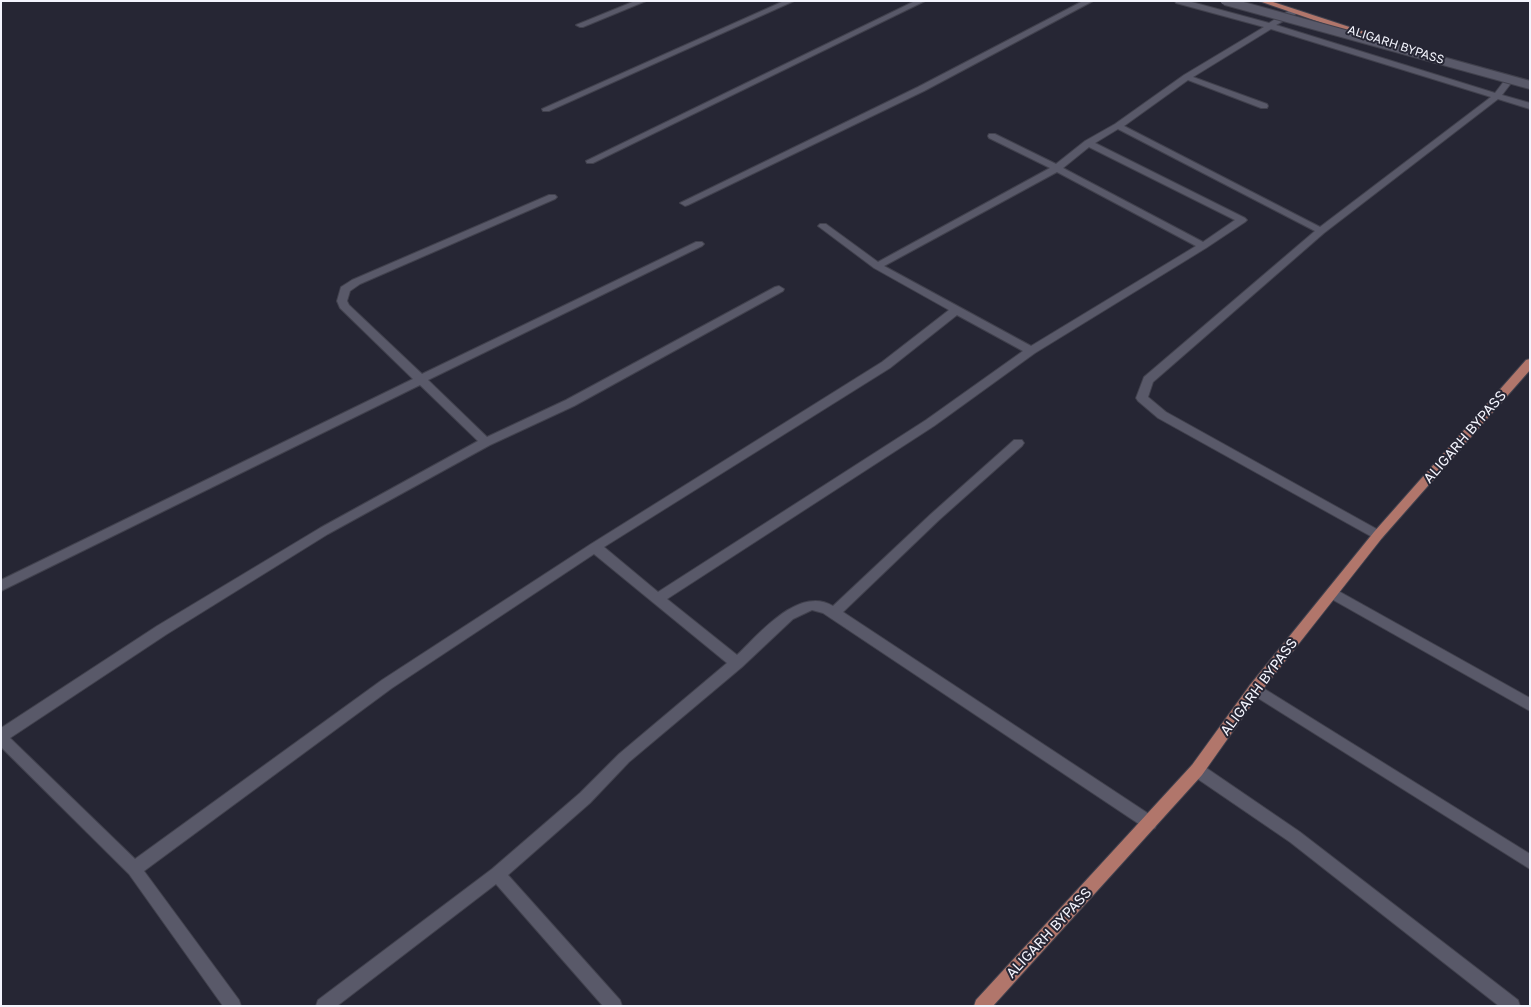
<!DOCTYPE html>
<style>
body{margin:0}
#map{position:relative;width:1531px;height:1007px;overflow:hidden;background:#262634;font-family:"Golos Text",sans-serif}
canvas{display:block}
.frame{position:absolute;inset:0;border:2px solid #f3f4fd;pointer-events:none}
</style>
<div id="map">
<canvas width="1531" height="1007"></canvas>
<div class="frame"></div>
</div>
<script>
const ctx = document.querySelector('canvas').getContext('2d');
ctx.lineJoin = 'round';
function strokePath(path, color, width, dash) { ctx.strokeStyle = color; ctx.lineWidth = width; ctx.lineCap = dash ? 'butt' : 'round'; ctx.setLineDash(dash || []); ctx.stroke(path); }
function fillPath(path, color) { ctx.fillStyle = color; ctx.fill(path, 'evenodd'); }
function label(font, color, halo, rows, align = 'center') {
  ctx.font = font + ' "Golos Text",sans-serif'; ctx.lineWidth = 4; ctx.setLineDash([]); ctx.textBaseline = 'middle'; ctx.strokeStyle = halo; ctx.fillStyle = color; for (const [text, x, y, turn = 0] of rows) {
    ctx.save(); ctx.translate(x, y); ctx.rotate((+turn || 0) * Math.PI / 180); ctx.textAlign = isNaN(turn) ? turn : align; if (halo) ctx.strokeText(text, 0, 0); ctx.fillText(text, 0, 0); ctx.restore();
  }
}
const minor = new Path2D(`
 M 635,1 L 646,1 L 583,27 L 580,27 L 576,25 Z
 M 784,1 L 794,1 L 549,111 L 543,111 L 542,109 Z
 M 915,1 L 925,1 L 593,163 L 587,163 L 586,161 Z
 M 1083,1 L 1093,1 L 924,91 L 688,205 L 685,206 L 680,203 L 918,87 Z
 M 1175,1 L 1188,1 L 1269,23 L 1290,10 L 1296,10 L 1296,14 L 1276,25 L 1495,93 L 1505,80 L 1511,80 L 1512,82 L 1502,95 L 1530,103 L 1530,109 L 1498,99 L 1324,233 L 1153,382 L 1148,397 L 1166,412 L 1382,532 L 1384,535 L 1382,538 L 1378,540 L 1374,538 L 1158,418 L 1138,401 L 1136,398 L 1144,377 L 1315,231 L 1118,129 L 1095,143 L 1245,218 L 1247,220 L 1245,222 L 1206,248 L 1035,353 L 934,426 L 667,599 L 737,655 C 759,634 799,585 833,606 L 931,514 L 1014,440 L 1022,440 L 1024,443 L 1022,446 L 939,520 L 843,612 L 1155,818 L 1157,823 L 1155,828 L 1150,830 L 1145,828 L 823,613 L 812,610 L 793,619 L 742,667 L 629,762 L 590,803 L 508,875 L 620,1000 L 622,1006 L 603,1006 L 496,884 L 337,1006 L 316,1006 L 318,1000 L 492,869 L 580,793 L 619,754 L 727,663 L 594,554 L 392,688 L 144,871 L 239,1000 L 241,1006 L 223,1006 L 129,874 L 1,747 L 1,728 L 157,626 L 320,528 L 478,441 L 420,385 L 1,591 L 1,580 L 413,379 L 340,308 L 337,301 L 341,287 L 352,280 L 549,195 L 555,195 L 557,197 L 555,199 L 360,284 L 350,291 L 347,301 L 349,305 L 422,374 L 696,242 L 702,242 L 704,244 L 702,246 L 428,380 L 487,437 L 566,400 L 775,287 L 779,286 L 784,289 L 783,291 L 574,406 L 490,445 L 328,534 L 167,634 L 10,738 L 135,859 L 382,680 L 591,544 L 882,362 L 949,310 L 874,268 L 818,226 L 820,224 L 826,224 L 878,262 L 1050,168 L 989,138 L 988,136 L 989,134 L 995,134 L 1056,164 L 1085,141 L 1115,124 L 1184,75 L 1264,27 L 1176,3 ZM 1271,29 L 1491,97 L 1320,227 L 1124,126 L 1188,80 L 1261,108 L 1267,108 L 1268,106 L 1267,104 L 1193,77 ZM 1089,147 L 1235,220 L 1203,242 L 1063,168 ZM 1057,172 L 1196,246 L 1031,346 L 884,266 ZM 957,315 L 1023,351 L 926,420 L 658,592 L 604,547 L 890,368 Z
 M 1333,588 L 1530,698 L 1530,711 L 1328,597 L 1327,593 L 1328,589 Z
 M 1255,683 L 1530,854 L 1530,869 L 1250,693 L 1248,689 L 1250,685 Z
 M 1197,764 L 1202,765 L 1300,832 L 1518,1000 L 1520,1006 L 1499,1006 L 1290,842 L 1192,775 L 1190,770 L 1192,765 Z`);
const major = new Path2D(`
 M 1259,1 L 1270,1 L 1386,39 L 1387,41 L 1386,43 L 1380,43 Z
 M 1530,359 L 1530,370 L 1382,538 L 1260,693 L 1202,775 L 993,1006 L 974,1006 L 976,1000 L 1192,765 L 1250,685 L 1374,532 L 1526,360 Z`);
strokePath(minor, '#41414d', 2);
strokePath(major, '#41414d', 2);
fillPath(minor, '#595969');
fillPath(major, '#b1766b');
const minorBridge = new Path2D(`
 M 1225,1 L 1530,85`);
strokePath(minorBridge, '#41414d', 10, []);
strokePath(minorBridge, '#595969', 8);
label('12px', '#f3f4fd', '#262634', [
 ["ALIGARH BYPASS",1396,45,18]
]);
label('14px', '#f3f4fd', '#262634', [
 ["ALIGARH BYPASS",1465,437,-49],
 ["ALIGARH BYPASS",1259,687,-53],
 ["ALIGARH BYPASS",1049,933,-47]
]);
</script>
